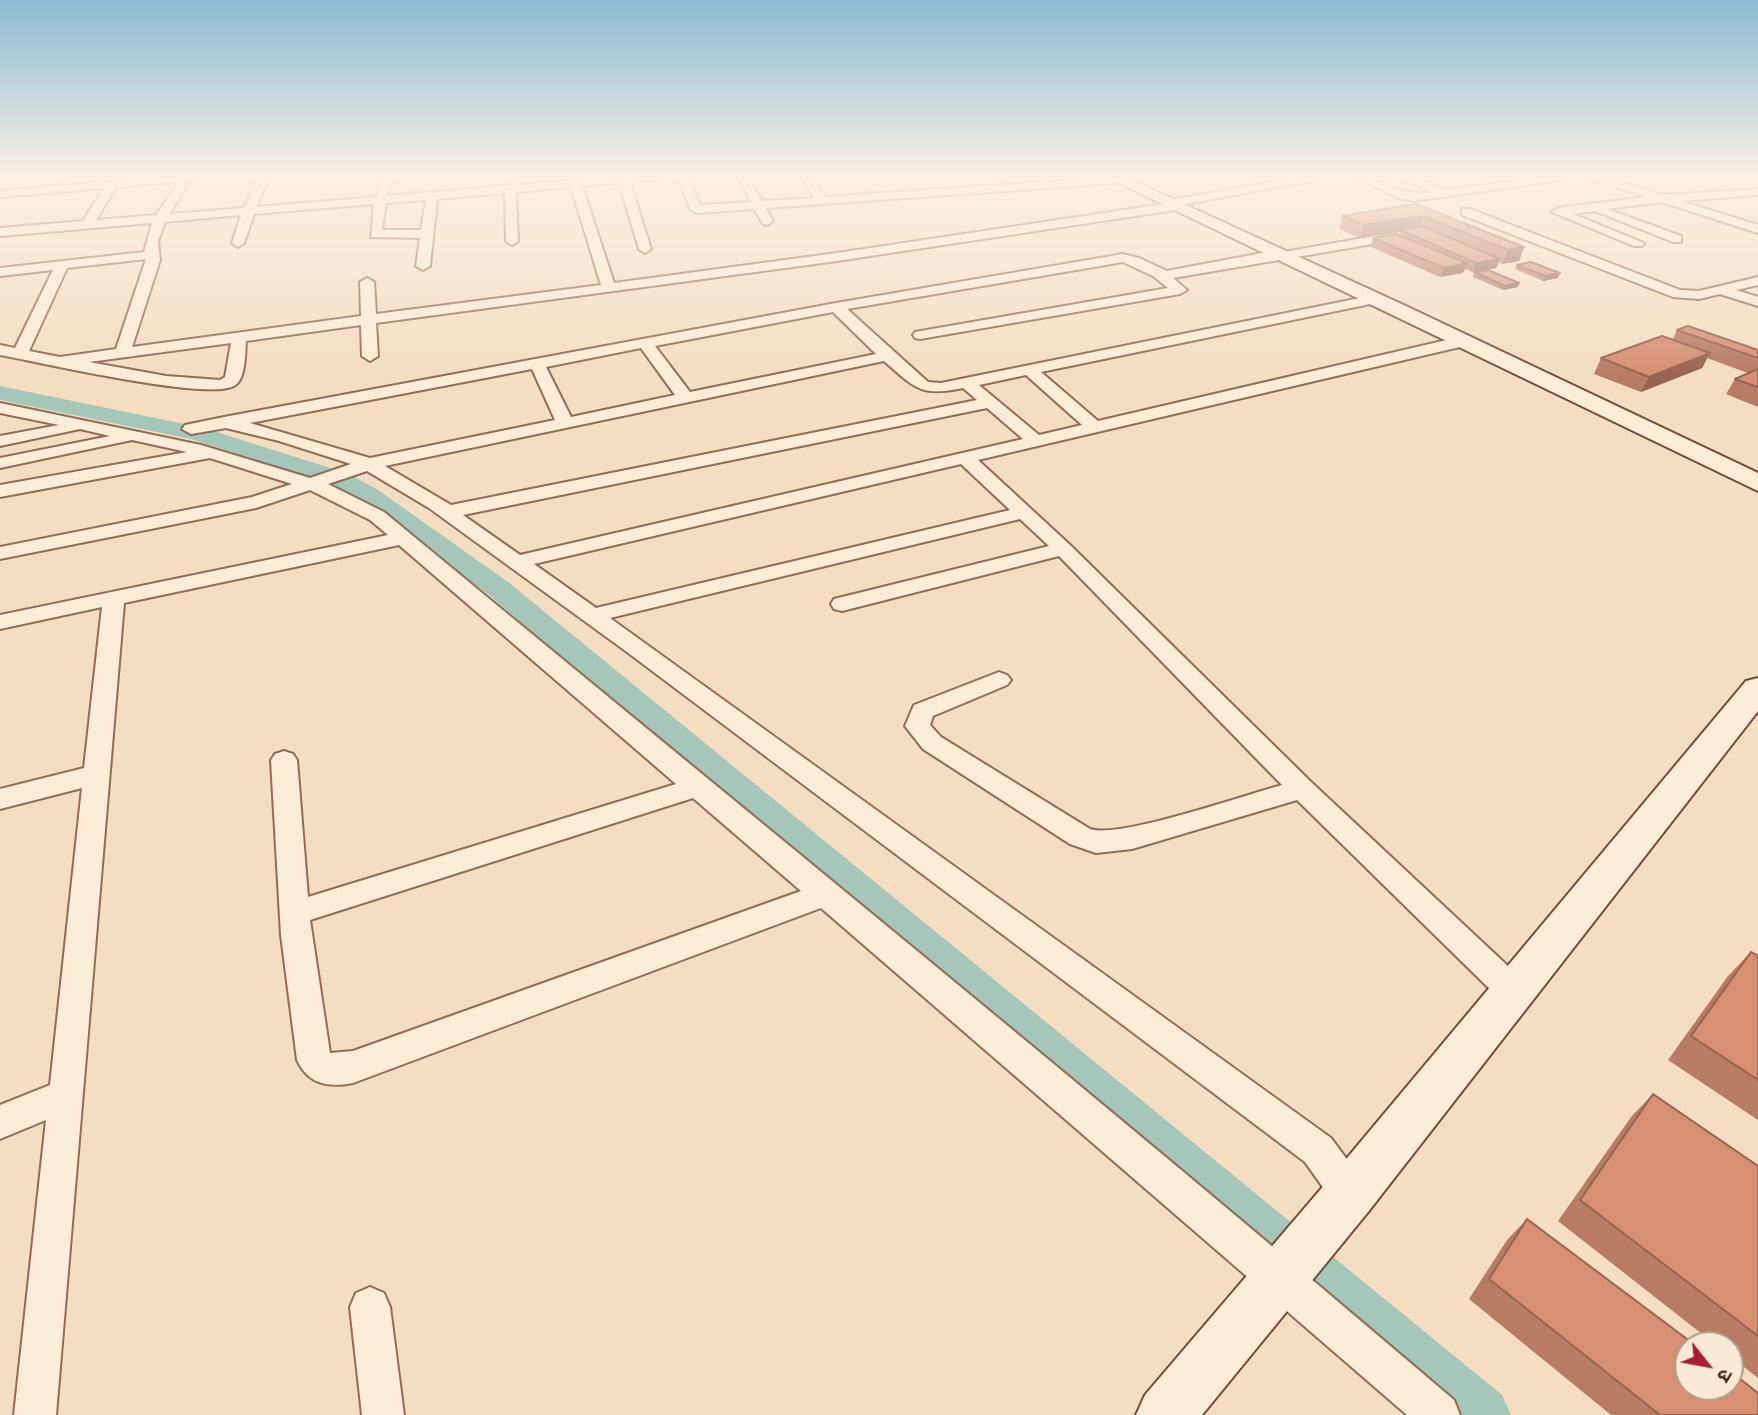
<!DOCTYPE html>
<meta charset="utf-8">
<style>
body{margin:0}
#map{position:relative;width:1758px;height:1415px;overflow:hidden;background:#f4dec2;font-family:Lora,"Noto Sans Devanagari",serif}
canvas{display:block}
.north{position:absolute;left:1674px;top:1331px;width:70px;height:70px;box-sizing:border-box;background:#fae9d3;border:2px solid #af9c8a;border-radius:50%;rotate:121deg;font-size:19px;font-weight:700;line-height:28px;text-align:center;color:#3e281c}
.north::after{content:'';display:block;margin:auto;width:24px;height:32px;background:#a71e32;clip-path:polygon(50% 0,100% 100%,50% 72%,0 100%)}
</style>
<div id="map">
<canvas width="1758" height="1415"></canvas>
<div class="north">उ</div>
</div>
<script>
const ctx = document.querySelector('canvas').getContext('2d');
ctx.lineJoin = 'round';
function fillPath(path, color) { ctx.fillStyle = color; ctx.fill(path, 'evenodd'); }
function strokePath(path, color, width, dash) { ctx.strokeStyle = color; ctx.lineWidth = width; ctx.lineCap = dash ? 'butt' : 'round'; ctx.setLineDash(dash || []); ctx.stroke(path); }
fillPath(new Path2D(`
 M 0,386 L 204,428 L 349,474 L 378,490 L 508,582 L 1502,1395 L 1511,1415 L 1438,1415 L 488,594 L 360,500 L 331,484 L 191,439 L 0,400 Z`), '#a5c6b8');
const street = new Path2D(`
 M 156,177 L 198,177 L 191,180 L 169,214 L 244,208 L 259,177 L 269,177 L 256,207 L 376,197 L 384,177 L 394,177 L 387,196 L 575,180 L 659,177 L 654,180 L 630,182 L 651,249 L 645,253 L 639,249 L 619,183 L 582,186 L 614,283 L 837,253 L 1164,204 L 1169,200 L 1300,177 L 1317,178 L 1312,181 L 1180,205 L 1179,208 L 1175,210 L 837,261 L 376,323 L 378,356 L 370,361 L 362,356 L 361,325 L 246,341 C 245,353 246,380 234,386 C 207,401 39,362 0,355 L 0,345 L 15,348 L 53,270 L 0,276 L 0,268 L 144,252 L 152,223 L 0,236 L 0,228 L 83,221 L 104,188 L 0,197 L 0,191 ZM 179,182 L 156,215 L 96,220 L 116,187 ZM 571,187 L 601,285 L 376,314 L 374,282 L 367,278 L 360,282 L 361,316 L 132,347 L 160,260 L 158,241 L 165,222 L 241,215 L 232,243 L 238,247 L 244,243 L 254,214 L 374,204 L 371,237 L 420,238 L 416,266 L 423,270 L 430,266 L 437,199 L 505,193 L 506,241 L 512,245 L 518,241 L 516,192 ZM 426,200 L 421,230 L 382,230 L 386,203 ZM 146,259 L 116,349 L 60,357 L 29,351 L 67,268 ZM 231,343 L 225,377 L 220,380 L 166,376 L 89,362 Z
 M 677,177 L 687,177 L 700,205 L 751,202 L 738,177 L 748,177 L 762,201 L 814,198 L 801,177 L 811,177 L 825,197 L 1115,177 L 1124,180 L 1118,183 L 766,208 L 773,221 L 767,225 L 763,224 L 754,209 L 698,213 L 691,210 Z
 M 1353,177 C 1385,177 1396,197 1432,192 L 1399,177 L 1414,177 L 1447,190 L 1540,177 L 1567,177 L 1562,180 L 1414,201 L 1399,198 Z
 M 1588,177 L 1604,177 L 1663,195 L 1758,189 L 1758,195 L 1681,201 L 1758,225 L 1758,233 L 1662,202 L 1607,209 L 1681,236 L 1681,242 L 1673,242 L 1595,211 L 1573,214 L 1644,243 L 1642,246 L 1634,246 L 1552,212 L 1558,208 L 1646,197 Z
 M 1462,209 L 1470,209 L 1680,290 L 1699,291 L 1758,277 L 1758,285 L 1736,290 L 1758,297 L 1758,306 L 1720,294 L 1699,299 L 1673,297 L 1462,215 Z
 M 1404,231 L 1408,232 L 1408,238 L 1173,278 L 1187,290 L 1180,294 L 920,339 L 915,338 L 913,335 L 915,332 L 1168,288 L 1153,276 L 1123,262 L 847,309 L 928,382 L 941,383 L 1375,295 L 1382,299 L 1375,303 L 1041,372 L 1098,421 L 1464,336 L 1469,338 L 1472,341 L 1469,344 L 1464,346 L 978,460 L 1070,545 L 1311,782 L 1525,982 L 1530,992 L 1525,1002 L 1514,1006 L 1503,1002 L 1297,800 L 1132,849 L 1096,853 L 1070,844 L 923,749 L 905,726 L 914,705 L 999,672 L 1007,675 L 1011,680 L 1007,685 L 933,716 L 930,725 L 941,737 L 1090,829 C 1119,839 1245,795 1282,785 L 1059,556 L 842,611 L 834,609 L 831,604 L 834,599 L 1049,546 L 1020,519 L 610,618 L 1331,1138 L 1363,1181 L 1368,1194 L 1363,1207 L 1350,1212 L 1337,1207 L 1305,1162 L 627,652 L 429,508 L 367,471 L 328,484 L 384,512 C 741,807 1101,1099 1454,1400 L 1460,1415 L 1407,1415 L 821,908 L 353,1083 C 328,1088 308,1084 297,1060 L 281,935 L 271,760 L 275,754 L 284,751 L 293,754 L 297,760 L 308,897 L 676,784 L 399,545 L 124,603 L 56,1415 L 14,1415 L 46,1120 L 0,1139 L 0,1105 L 50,1085 L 82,788 L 0,809 L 0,789 L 84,768 L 102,607 L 0,629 L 0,615 L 388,535 L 370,520 L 310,490 L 256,508 L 0,559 L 0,547 L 252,497 L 292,484 L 210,458 L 0,497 L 0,485 L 187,452 L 132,440 L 0,468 L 0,458 L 110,436 L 80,429 L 0,446 L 0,436 L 59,425 L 0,413 L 0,403 L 201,445 L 310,478 L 351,464 L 279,441 L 226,428 L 191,434 L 182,429 L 185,425 L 224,417 L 836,303 L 1123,254 L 1139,258 L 1167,271 L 1278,250 L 1283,252 ZM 833,312 L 876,354 L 690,392 L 655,346 ZM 641,348 L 675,395 L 571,417 L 546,367 ZM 884,361 C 915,388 920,397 963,388 L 977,400 L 451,505 L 385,466 ZM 532,369 L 555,420 L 370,458 L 250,423 ZM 1026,375 L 1082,425 L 1039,435 L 979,385 ZM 987,408 L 1023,439 L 520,555 L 463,515 ZM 961,464 L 1010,510 L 596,608 L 534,564 ZM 693,798 L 801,891 L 353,1051 L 330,1053 L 310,920 Z
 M 370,1287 L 384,1293 L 390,1307 L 404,1415 L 362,1415 L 350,1307 L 356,1293 Z`);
const secondary = new Path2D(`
 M 1106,177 L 1125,177 L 1408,307 L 1758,473 L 1758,491 Z
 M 1758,678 L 1758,711 L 1368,1212 L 1202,1415 L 1136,1415 L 1145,1395 L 1332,1176 L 1746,681 Z`);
strokePath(street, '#906d56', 4);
strokePath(secondary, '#724e3a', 4);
fillPath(street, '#fdecd7');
fillPath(secondary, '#fdecd7');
fillPath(new Path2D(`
 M 1416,204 L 1524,247 L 1519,261 L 1502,264 L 1498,262 L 1496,268 L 1488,270 L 1518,287 L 1503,290 L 1473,277 L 1474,272 L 1486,270 L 1473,272 L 1465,269 L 1463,273 L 1440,277 L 1371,247 L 1373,238 L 1399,235 L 1400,232 L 1360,238 L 1339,229 L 1342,216 Z
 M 1517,265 L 1558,278 L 1543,281 L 1515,269 Z
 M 1677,330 L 1758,350 L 1758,407 L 1726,394 L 1735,379 L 1748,373 L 1707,358 L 1702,368 L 1641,392 L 1594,374 L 1601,358 L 1673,339 Z
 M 1751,952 L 1758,956 L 1758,1120 L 1668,1060 L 1728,976 Z
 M 1653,1094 L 1758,1166 L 1758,1378 L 1730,1356 L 1730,1345 L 1716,1345 L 1558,1221 L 1631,1117 Z
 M 1527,1219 L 1758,1415 L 1611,1415 L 1469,1299 L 1507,1240 Z`), '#b87b63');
fillPath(new Path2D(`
 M 1423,216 L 1418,229 L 1400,230 L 1400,232 L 1360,238 L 1364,225 Z
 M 1524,247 L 1519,261 L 1502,264 L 1508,250 Z
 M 1500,259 L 1496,268 L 1473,272 L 1476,263 Z
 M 1467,263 L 1463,273 L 1440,277 L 1444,268 Z
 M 1560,273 L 1558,278 L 1543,281 L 1545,276 Z
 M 1519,283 L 1518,287 L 1503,290 L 1505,286 Z
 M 1710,353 L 1702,368 L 1641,392 L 1649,377 Z`), '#966450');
const building = new Path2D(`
 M 1416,204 L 1524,247 L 1508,250 L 1423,216 L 1364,225 L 1342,216 Z
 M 1422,226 L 1500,259 L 1476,263 L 1400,230 Z
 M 1396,234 L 1467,263 L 1444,268 L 1373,238 Z
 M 1531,262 L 1560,273 L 1545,276 L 1517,265 Z
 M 1488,270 L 1519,283 L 1505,286 L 1474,272 Z
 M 1688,326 L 1758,350 L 1758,358 L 1677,330 Z
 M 1662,336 L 1710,353 L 1649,377 L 1601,358 Z
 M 1758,369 L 1758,387 L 1735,379 Z
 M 1751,952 L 1758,956 L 1758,1080 L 1691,1036 Z
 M 1653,1094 L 1758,1166 L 1758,1336 L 1580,1200 Z
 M 1527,1219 L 1695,1345 L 1688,1345 L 1688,1387 L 1730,1387 L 1730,1371 L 1758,1393 L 1758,1415 L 1660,1415 L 1489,1279 Z`);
fillPath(building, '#d68f73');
strokePath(building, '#966450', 2);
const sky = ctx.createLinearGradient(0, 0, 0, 375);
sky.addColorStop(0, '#8dbbd5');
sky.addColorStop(0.47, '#faf0e4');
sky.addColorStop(1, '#faf0e400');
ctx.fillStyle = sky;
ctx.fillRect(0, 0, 1758, 375);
</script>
